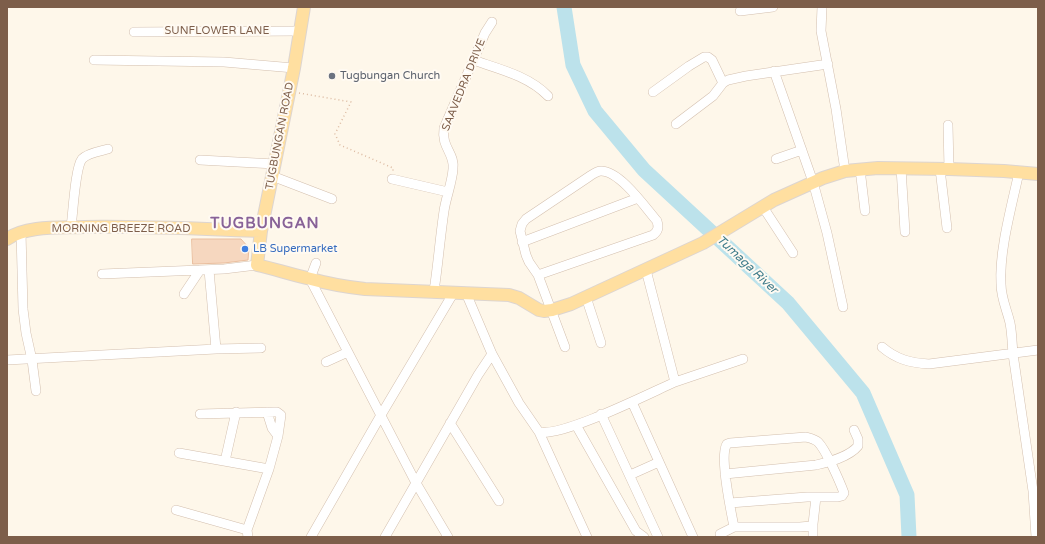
<!DOCTYPE html>
<style>
body{margin:0}
#map{position:relative;width:1045px;height:544px;overflow:hidden;background:#fef7ea;font-family:"Varela Round",sans-serif}
canvas{display:block}
.frame{position:absolute;inset:0;border:8px solid #7d5e4a;pointer-events:none}
</style>
<div id="map">
<canvas width="1045" height="544"></canvas>
<div class="frame"></div>
</div>
<script>
const ctx = document.querySelector('canvas').getContext('2d');
ctx.lineJoin = 'round';
function strokePath(path, color, width, dash) { ctx.strokeStyle = color; ctx.lineWidth = width; ctx.lineCap = dash ? 'butt' : 'round'; ctx.setLineDash(dash || []); ctx.stroke(path); }
function fillPath(path, color) { ctx.fillStyle = color; ctx.fill(path, 'evenodd'); }
function label(font, color, halo, rows, align = 'center') {
  ctx.font = font + ' "Varela Round",sans-serif'; ctx.lineWidth = 4; ctx.setLineDash([]); ctx.textBaseline = 'middle'; ctx.strokeStyle = halo; ctx.fillStyle = color; for (const [text, x, y, turn = 0] of rows) {
    ctx.save(); ctx.translate(x, y); ctx.rotate((+turn || 0) * Math.PI / 180); ctx.textAlign = isNaN(turn) ? turn : align; if (halo) ctx.strokeText(text, 0, 0); ctx.fillText(text, 0, 0); ctx.restore();
  }
}
strokePath(new Path2D(`
 M 564,7 L 573,65 L 595,111 L 644,170 L 788,303 L 863,393 L 907,495 L 909,537`), '#bce2eb', 15);
const building = new Path2D(`
 M 192,239 L 241,239 L 249,248 L 248,260 L 224,263 L 193,264 Z`);
fillPath(building, '#f6d7bf');
strokePath(building, '#eabe9e', 1);
const minor = new Path2D(`
 M 822,7 L 821,31 L 836,109 L 845,171
 M 740,11 L 773,7
 M 134,32 L 300,31
 M 94,60 L 224,62 L 294,68
 M 473,60 C 499,69 529,76 548,96
 M 774,71 L 813,182 L 827,233 L 843,307
 M 653,92 L 689,66 L 704,57 L 708,57 L 712,60 L 723,83 L 728,80 L 746,76 L 828,64
 M 676,124 L 713,96 L 723,83
 M 948,125 L 949,169
 M 776,159 L 802,150
 M 200,160 L 275,164
 M 901,168 L 905,232
 M 860,169 L 865,211
 M 940,169 L 947,228
 M 1019,172 C 1012,205 999,250 1001,284 C 1001,298 1007,310 1010,323 C 1012,333 1012,343 1013,354 L 1033,491 L 1036,537
 M 272,176 L 332,199
 M 392,179 L 448,192
 M 763,207 L 793,253
 M 71,227 C 73,214 75,168 82,159 C 87,153 101,151 108,149
 M 21,232 L 23,309 L 26,333 L 32,360 L 36,391
 M 522,242 L 638,198
 M 316,263 L 310,279 L 416,483 L 448,537
 M 209,270 L 216,349
 M 646,270 L 675,382 L 743,359
 M 102,274 L 224,269 L 257,265
 M 538,275 L 653,235 C 658,231 659,228 657,221 C 645,207 620,171 601,171 C 597,171 593,174 590,176 L 526,219 L 522,224 L 520,231 L 526,255 L 529,262 L 538,275 L 565,347
 M 434,291 C 438,265 440,238 444,211 C 446,197 452,183 453,169 C 455,153 441,148 444,128 L 485,33 L 492,22
 M 466,293 L 492,354 L 519,403 L 539,432 C 563,437 650,393 675,382
 M 184,294 L 200,270
 M 586,297 L 601,343
 M 882,347 C 896,359 910,363 929,364 L 1038,350
 M 7,360 L 216,349 L 261,348
 M 326,362 L 348,352
 M 632,402 L 693,537
 M 267,412 L 272,428 L 278,436
 M 200,414 L 274,412 L 277,412 L 281,415 L 278,436 L 269,469 L 247,530 L 248,537
 M 601,414 L 658,537
 M 450,423 L 499,501
 M 576,425 L 636,531 L 644,537
 M 539,432 L 587,537
 M 179,453 L 269,469
 M 225,461 L 236,412
 M 725,474 L 816,465 C 829,462 849,457 858,446 L 858,439 L 854,430
 M 630,475 L 659,462
 M 176,510 L 247,530
 M 813,525 L 813,537
 M 734,527 L 800,527 L 811,526 L 813,524 L 816,497
 M 720,534 L 734,527 C 731,511 719,455 727,444 L 730,443 L 806,437 C 810,438 815,439 818,442 C 826,450 840,482 844,493 L 842,496 L 838,497 L 807,497 L 730,503
 M 311,537 L 381,415 L 454,292
 M 385,537 L 478,375 L 492,354`);
const major = new Path2D(`
 M 304,7 L 294,68 L 261,231 L 257,265 C 275,269 292,275 311,279 C 329,284 347,287 365,289 L 509,295 L 519,298 L 539,310 L 544,311 L 552,310 L 571,304 L 703,243 L 774,200 L 823,178 L 845,171 L 878,168 L 949,169 L 1004,171 L 1038,174
 M 7,239 C 27,225 61,228 84,227 C 143,226 202,229 261,231`);
strokePath(minor, '#d3bfae', 10);
strokePath(major, '#ddd5d0', 14);
strokePath(new Path2D(`
 M 299,93 L 351,102 L 335,134 L 340,145 L 393,168 L 393,171`), '#dcbaa1', 1.5, [1, 3]);
strokePath(minor, '#fff', 9);
strokePath(major, '#ffdfa0', 12);
for (const [x, y, r, color] of [
 [332,76,4,"#6b7280"],
 [245,249,4,"#3f7fe0"]
]) { const dot = new Path2D(); dot.arc(x, y, r, 0, 2 * Math.PI); ctx.fillStyle = color; ctx.fill(dot); strokePath(dot, '#fffaf2', 1.5); }
label('11px', '#7d5e4a', '#fffaf2', [
 ["SUNFLOWER LANE",217,31],
 ["SAAVEDRA DRIVE",464,85,-68],
 ["TUGBUNGAN ROAD",280,136,-79],
 ["MORNING BREEZE ROAD",121,229]
]);
label('11px', '#5b616d', '#fffaf2', [
 ["Tugbungan Church",340,76]
], 'left');
label('11px', '#366cbe', '#fffaf2', [
 ["LB Supermarket",253,249]
], 'left');
label('italic 12px', '#3e7b8a', '#fffaf2', [
 ["Tumaga River",747,265,43]
]);
ctx.letterSpacing = '1px';
label('bold 15px', '#886298', '#fffaf2', [
 ["TUGBUNGAN",265,224]
]);
ctx.letterSpacing = '0px';
</script>
